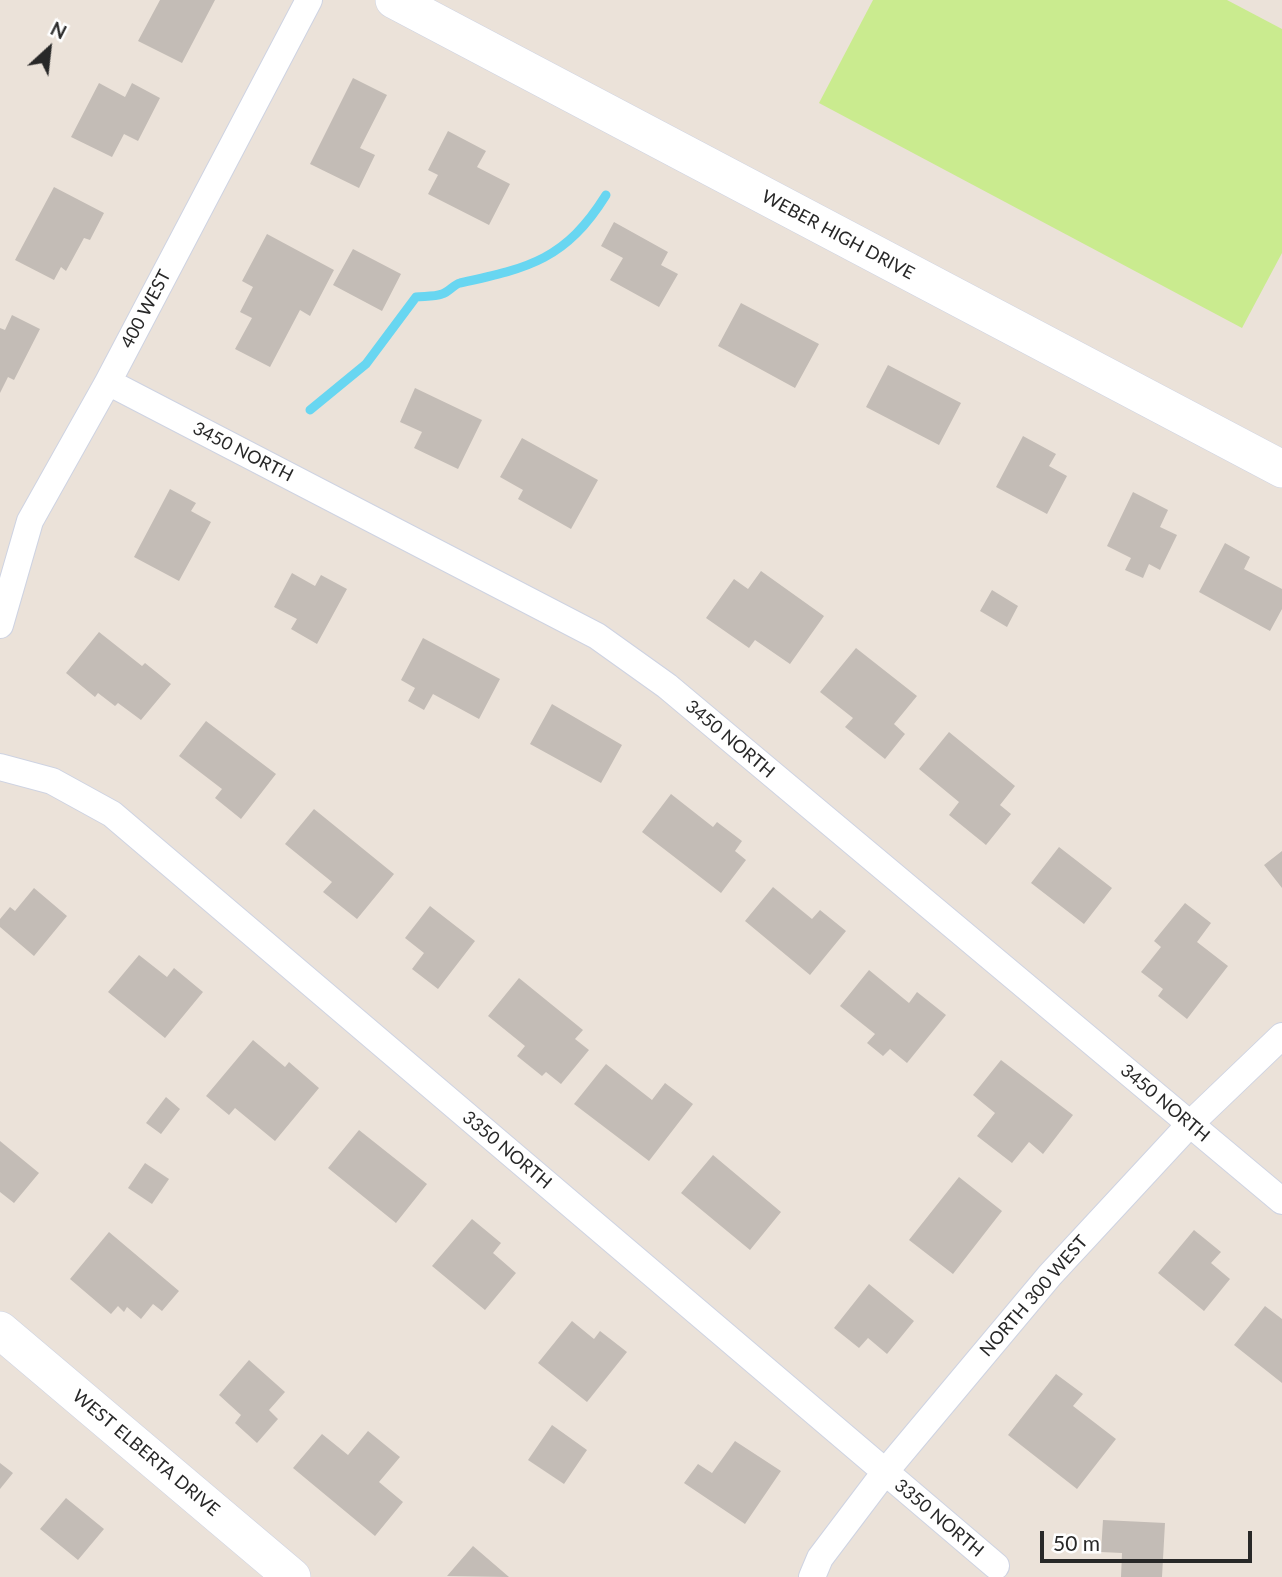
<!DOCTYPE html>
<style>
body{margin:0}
#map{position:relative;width:1282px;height:1577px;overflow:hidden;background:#ebe2d9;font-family:Lato,sans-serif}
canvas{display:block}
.north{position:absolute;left:14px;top:14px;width:70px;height:70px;-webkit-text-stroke:5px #fff;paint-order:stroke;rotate:27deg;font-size:19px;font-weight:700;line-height:28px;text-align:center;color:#282828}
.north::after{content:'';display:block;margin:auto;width:24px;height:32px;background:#282828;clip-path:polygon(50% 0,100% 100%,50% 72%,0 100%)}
.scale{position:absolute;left:1040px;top:1531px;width:212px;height:32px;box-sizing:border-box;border:4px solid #282828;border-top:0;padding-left:9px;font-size:21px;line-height:24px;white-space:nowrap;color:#282828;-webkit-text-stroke:5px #fff;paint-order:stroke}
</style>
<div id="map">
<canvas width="1282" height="1577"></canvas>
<div class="north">N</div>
<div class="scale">50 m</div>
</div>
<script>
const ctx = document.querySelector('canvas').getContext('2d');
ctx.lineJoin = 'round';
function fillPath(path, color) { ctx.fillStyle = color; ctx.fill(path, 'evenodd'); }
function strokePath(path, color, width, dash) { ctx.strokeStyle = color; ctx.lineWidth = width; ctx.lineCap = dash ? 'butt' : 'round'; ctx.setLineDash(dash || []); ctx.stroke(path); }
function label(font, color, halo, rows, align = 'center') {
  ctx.font = font + ' Lato,sans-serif'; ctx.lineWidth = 7; ctx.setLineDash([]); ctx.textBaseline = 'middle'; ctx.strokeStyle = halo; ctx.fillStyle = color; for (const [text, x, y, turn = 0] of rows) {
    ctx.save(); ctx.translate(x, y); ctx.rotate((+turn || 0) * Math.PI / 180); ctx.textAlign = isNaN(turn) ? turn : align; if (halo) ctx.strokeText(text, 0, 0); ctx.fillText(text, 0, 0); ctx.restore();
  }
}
fillPath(new Path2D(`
 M 873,0 L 1227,0 L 1282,29 L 1282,253 L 1242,328 L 819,103 Z`), '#caeb8f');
strokePath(new Path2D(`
 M 310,410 L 366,364 L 416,297 C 424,296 434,297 442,294 C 449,292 453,285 460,283 C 530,268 566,259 606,195`), '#68d6f1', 9);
fillPath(new Path2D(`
 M 160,0 L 215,0 L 182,63 L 138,41 Z
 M 353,78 L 387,95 L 360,148 L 375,155 L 359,188 L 310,164 Z
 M 99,83 L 125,97 L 132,83 L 160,98 L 138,141 L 124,134 L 112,157 L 71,137 Z
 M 448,131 L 486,151 L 477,167 L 510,184 L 489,225 L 428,194 L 438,175 L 428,170 Z
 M 54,187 L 104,213 L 90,240 L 84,238 L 66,271 L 61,267 L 54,280 L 15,260 Z
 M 614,222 L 668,252 L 661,265 L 678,274 L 659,307 L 610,280 L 623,258 L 601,246 Z
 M 267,234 L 334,270 L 310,316 L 300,310 L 270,367 L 235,349 L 252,318 L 240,312 L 253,287 L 242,281 Z
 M 353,249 L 401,274 L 382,311 L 333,285 Z
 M 741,303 L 819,344 L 795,388 L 718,346 Z
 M 12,315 L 40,329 L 14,380 L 8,377 L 0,393 L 0,328 L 5,330 Z
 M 888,365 L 961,403 L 939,445 L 866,407 Z
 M 415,388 L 482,420 L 458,469 L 414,448 L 422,432 L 400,422 Z
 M 1023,436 L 1056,454 L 1049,466 L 1067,476 L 1047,514 L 996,487 Z
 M 522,438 L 598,480 L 571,529 L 518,499 L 523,490 L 500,477 Z
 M 170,489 L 196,503 L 191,511 L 211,522 L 179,581 L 134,557 Z
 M 1133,492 L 1168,510 L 1160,527 L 1177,535 L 1160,570 L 1149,564 L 1143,578 L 1125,570 L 1131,558 L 1107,546 Z
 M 1225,543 L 1250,557 L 1244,569 L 1282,589 L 1282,609 L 1270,631 L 1199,592 Z
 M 761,571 L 824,616 L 790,664 L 755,640 L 749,648 L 706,618 L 734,579 L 748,589 Z
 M 292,573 L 315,586 L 321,575 L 347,589 L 317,644 L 291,629 L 297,619 L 274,607 Z
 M 992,590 L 1018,606 L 1007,627 L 980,611 Z
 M 99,632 L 142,666 L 145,663 L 171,684 L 141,720 L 118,703 L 115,706 L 98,693 L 95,697 L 66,673 Z
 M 423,638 L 500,679 L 479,719 L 433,694 L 424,710 L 408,701 L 415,688 L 401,680 Z
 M 856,648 L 917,696 L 894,724 L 905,734 L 885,759 L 845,727 L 853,718 L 820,692 Z
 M 552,704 L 622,745 L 601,783 L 530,744 Z
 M 206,721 L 276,774 L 241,819 L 215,798 L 222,789 L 179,756 Z
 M 949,732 L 1015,786 L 1000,805 L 1011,814 L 986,845 L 949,815 L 959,802 L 919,769 Z
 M 671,794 L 713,827 L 717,822 L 742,841 L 735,851 L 746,860 L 721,893 L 642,832 Z
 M 314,809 L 394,874 L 357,919 L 323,892 L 332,882 L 285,844 Z
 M 1059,847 L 1112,888 L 1084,924 L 1031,883 Z
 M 1282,851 L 1282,888 L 1264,865 Z
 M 773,887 L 812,919 L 820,910 L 846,931 L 810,975 L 745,921 Z
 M 34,888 L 67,916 L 34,956 L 0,927 L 0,919 L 10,907 L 15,911 Z
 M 1185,903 L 1211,923 L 1197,942 L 1228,966 L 1187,1019 L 1158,996 L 1163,989 L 1141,972 L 1161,947 L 1154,941 Z
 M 430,906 L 475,941 L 438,989 L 412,969 L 424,953 L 405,938 Z
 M 139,955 L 167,977 L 174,968 L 203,992 L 165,1038 L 108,992 Z
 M 869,970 L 909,1003 L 917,992 L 946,1015 L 907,1063 L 890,1049 L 883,1056 L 867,1043 L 875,1034 L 840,1006 Z
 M 519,978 L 583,1030 L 575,1039 L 589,1050 L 561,1084 L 546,1072 L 542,1076 L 517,1056 L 525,1046 L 488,1016 Z
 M 253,1040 L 285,1067 L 289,1062 L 319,1088 L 275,1141 L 235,1108 L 229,1115 L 206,1096 Z
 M 1001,1060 L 1073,1115 L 1043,1154 L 1029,1142 L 1012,1163 L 977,1136 L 995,1113 L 973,1095 Z
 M 606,1064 L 652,1100 L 665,1083 L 693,1104 L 649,1161 L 574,1104 Z
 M 166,1097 L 180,1109 L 161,1134 L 146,1123 Z
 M 359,1130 L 427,1184 L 396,1223 L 328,1168 Z
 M 0,1141 L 39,1173 L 14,1203 L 0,1192 Z
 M 713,1155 L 781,1212 L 750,1250 L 681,1193 Z
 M 145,1163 L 169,1179 L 152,1204 L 128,1188 Z
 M 959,1177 L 1002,1211 L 953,1274 L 909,1240 Z
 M 472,1219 L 501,1243 L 493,1253 L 516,1273 L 485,1310 L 432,1266 Z
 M 1194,1230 L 1221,1252 L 1211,1263 L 1230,1279 L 1204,1311 L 1158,1273 Z
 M 109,1232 L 179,1291 L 162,1311 L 153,1304 L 141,1319 L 127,1307 L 124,1312 L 118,1306 L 111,1314 L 70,1279 Z
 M 869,1284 L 914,1321 L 887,1354 L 868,1338 L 859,1348 L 834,1328 Z
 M 1265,1306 L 1282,1319 L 1282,1383 L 1234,1345 Z
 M 572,1321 L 594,1339 L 600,1331 L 627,1352 L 587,1402 L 538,1363 Z
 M 249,1360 L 285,1392 L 269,1410 L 278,1419 L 257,1443 L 235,1423 L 241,1415 L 219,1395 Z
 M 1056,1374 L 1083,1394 L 1073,1406 L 1116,1439 L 1077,1489 L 1008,1435 Z
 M 552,1425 L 587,1450 L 564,1484 L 528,1460 Z
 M 368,1431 L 400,1457 L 379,1482 L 403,1502 L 375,1536 L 293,1468 L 322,1434 L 348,1455 Z
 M 735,1441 L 781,1471 L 745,1524 L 684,1483 L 698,1464 L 712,1473 Z
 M 0,1463 L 13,1473 L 0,1489 Z
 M 66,1498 L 104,1529 L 78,1560 L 40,1529 Z
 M 1103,1520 L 1165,1523 L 1162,1577 L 1121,1577 L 1122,1553 L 1101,1552 Z
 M 473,1546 L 509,1577 L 447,1576 Z`), '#c3bcb6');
const street = new Path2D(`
 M 108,382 L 597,636 L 667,686 L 1282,1201
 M 0,625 L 30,521 L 108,382 L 309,0
 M 0,767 L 52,781 L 112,814 L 996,1566
 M 812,1577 L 820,1558 L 885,1472 L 1050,1275 L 1190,1124 L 1282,1036`);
const secondary = new Path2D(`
 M 394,0 L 1282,469
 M 0,1330 L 292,1577`);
strokePath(street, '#ced3e2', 28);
strokePath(secondary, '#ced3e2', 38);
strokePath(street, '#fff', 26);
strokePath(secondary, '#fff', 37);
label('18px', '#282828', '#fff', [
 ["WEBER HIGH DRIVE",838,235,28],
 ["400 WEST",146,309,-62],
 ["3450 NORTH",243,452,27],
 ["3450 NORTH",730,739,40],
 ["3450 NORTH",1165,1103,40],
 ["3350 NORTH",507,1150,40],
 ["NORTH 300 WEST",1034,1296,-49],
 ["WEST ELBERTA DRIVE",146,1453,40],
 ["3350 NORTH",939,1518,40]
]);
</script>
